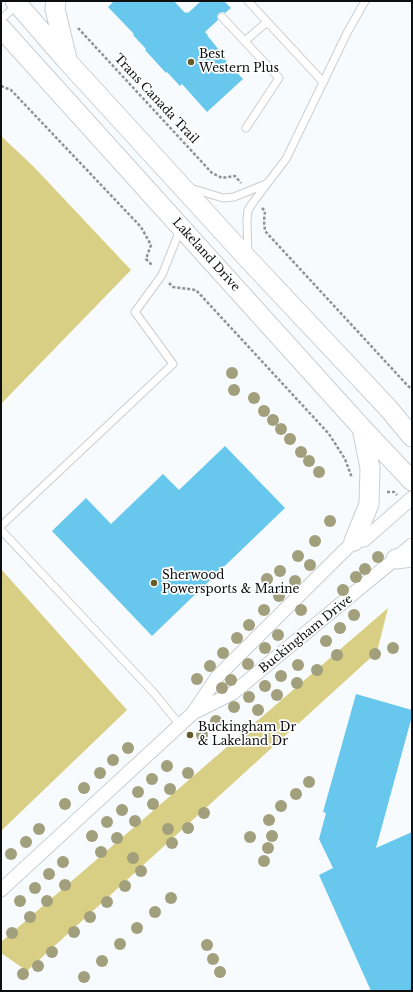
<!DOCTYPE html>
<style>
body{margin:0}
#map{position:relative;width:413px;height:992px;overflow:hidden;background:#f8fbfd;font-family:"Libre Baskerville",serif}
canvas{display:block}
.frame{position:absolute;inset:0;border:2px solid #0d0e0f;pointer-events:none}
</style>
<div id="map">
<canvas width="413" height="992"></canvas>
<div class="frame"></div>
</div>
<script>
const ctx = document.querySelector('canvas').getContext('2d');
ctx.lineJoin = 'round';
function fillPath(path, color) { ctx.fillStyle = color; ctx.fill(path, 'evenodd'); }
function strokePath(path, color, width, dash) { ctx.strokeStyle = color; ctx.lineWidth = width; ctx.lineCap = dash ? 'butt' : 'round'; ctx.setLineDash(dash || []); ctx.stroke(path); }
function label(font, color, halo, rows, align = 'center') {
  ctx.font = font + ' "Libre Baskerville",serif'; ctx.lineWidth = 3.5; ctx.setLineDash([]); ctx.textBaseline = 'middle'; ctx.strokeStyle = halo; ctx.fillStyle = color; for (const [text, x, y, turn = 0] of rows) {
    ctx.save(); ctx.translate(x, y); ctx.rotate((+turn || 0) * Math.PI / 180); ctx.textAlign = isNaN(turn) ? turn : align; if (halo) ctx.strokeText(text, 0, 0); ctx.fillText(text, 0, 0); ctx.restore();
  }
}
fillPath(new Path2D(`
 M 1,136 L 33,166 L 131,270 L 1,404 Z
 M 1,569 L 127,710 L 1,831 Z
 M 388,608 L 377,652 L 27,971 L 1,953 L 1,942 Z`), '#d9cf84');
fillPath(new Path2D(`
 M 114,1 L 174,1 L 185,13 L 186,12 L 188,13 L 201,1 L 224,1 L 231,8 L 225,13 L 223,12 L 219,13 L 217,16 L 218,20 L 205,32 L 208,35 L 207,35 L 219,50 L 217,51 L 243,79 L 207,112 L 182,84 L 180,86 L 167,72 L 166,73 L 145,50 L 146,49 L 133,35 L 134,34 L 108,7 Z
 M 225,446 L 285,508 L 152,636 L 52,531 L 86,498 L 111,524 L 163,474 L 179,490 Z
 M 356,694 L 412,710 L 412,716 L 376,848 L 412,832 L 412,991 L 371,991 L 319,875 L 333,868 L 319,839 L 326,813 L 323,812 Z`), '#68c7ed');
const service = new Path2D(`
 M 248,1 L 323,82
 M 222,17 L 279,78 L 246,128
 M 1,19 L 17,5
 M 245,41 L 267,22
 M 190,188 L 223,198 L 234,197 L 266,184
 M 248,254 L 247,221 L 248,210 L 254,201 L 286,159 L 347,33 L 365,1
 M 1,526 L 173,364 L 135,312 L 162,275 L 180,230
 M 1,530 L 154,693 L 180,725`);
const minor = new Path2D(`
 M 195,712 L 233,693 L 412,545
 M 1,890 L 193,713 L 218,676 L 354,541 L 364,540 L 412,498`);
const secondary = new Path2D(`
 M 15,1 L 67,61 L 248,259 L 388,408 L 412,437
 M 56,1 L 55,9 L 67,59
 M 1,28 L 362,428 L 412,481
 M 354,541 L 369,504 L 370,468 L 362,428
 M 396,559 L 412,557`);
strokePath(service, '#cbced0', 9);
strokePath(minor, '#cbced0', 15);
strokePath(secondary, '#cbced0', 21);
strokePath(new Path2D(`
 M 78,28 L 212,173 L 222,178 L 235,176 L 241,183
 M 1,86 L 11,90 L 141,227 L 151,245 L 146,259 L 153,266
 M 262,208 L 265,211 L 264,221 L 265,231 L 408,386 L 412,389
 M 169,283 L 173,287 L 196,290 L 258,357 L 329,434 L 345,459 L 352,478
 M 387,492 L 394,492 L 397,495`), '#909394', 2.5, [3, 2]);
strokePath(service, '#fff', 7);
strokePath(minor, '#fff', 13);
strokePath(secondary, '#fff', 19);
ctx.fillStyle = '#a29f7d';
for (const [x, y] of [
 [232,373],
 [234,390],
 [254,398],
 [264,411],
 [273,420],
 [281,429],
 [290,439],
 [301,452],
 [309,461],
 [319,472],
 [330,521],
 [315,541],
 [298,556],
 [378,557],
 [310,565],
 [365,569],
 [280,571],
 [356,577],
 [267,579],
 [295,581],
 [343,590],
 [279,596],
 [264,610],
 [301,610],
 [354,615],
 [249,625],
 [340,628],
 [278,635],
 [237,638],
 [326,641],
 [265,648],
 [393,648],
 [223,653],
 [375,654],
 [337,655],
 [248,664],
 [298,665],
 [210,666],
 [317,670],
 [281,676],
 [197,679],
 [231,680],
 [297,683],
 [265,686],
 [222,688],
 [277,695],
 [249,697],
 [234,707],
 [258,710],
 [216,721],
 [202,735],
 [128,748],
 [113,760],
 [167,766],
 [100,773],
 [188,773],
 [152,779],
 [309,782],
 [84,788],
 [170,789],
 [138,792],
 [296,794],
 [65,804],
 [153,804],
 [281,806],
 [122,810],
 [204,813],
 [269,820],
 [135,821],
 [107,822],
 [188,828],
 [39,829],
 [168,829],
 [92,836],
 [272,836],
 [250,837],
 [117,838],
 [26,842],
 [172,843],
 [268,848],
 [101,852],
 [11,854],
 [133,858],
 [264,861],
 [63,862],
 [141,871],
 [49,874],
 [65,885],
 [125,886],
 [35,888],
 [171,898],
 [20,901],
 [47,901],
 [107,902],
 [155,912],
 [30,917],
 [90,917],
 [137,928],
 [74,932],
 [12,933],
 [120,944],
 [207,945],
 [52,952],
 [213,959],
 [102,961],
 [38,966],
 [220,972],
 [23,974],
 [84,977]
]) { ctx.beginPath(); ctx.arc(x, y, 6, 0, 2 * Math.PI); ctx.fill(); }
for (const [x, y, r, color] of [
 [191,62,4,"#645c29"],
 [154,583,4,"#645c29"],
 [190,735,4,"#645c29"]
]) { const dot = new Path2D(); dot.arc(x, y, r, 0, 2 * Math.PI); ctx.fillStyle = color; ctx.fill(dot); strokePath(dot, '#fff', 1.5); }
label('12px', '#0d0e0f', '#fff', [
 ["Best",199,55],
 ["Western Plus",199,69],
 ["Sherwood",162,576],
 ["Powersports & Marine",162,590],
 ["Buckingham Dr",198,728],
 ["& Lakeland Dr",198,742]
], 'left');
label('12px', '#0d0e0f', '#fff', [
 ["Trans Canada Trail",156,99,47],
 ["Lakeland Drive",206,255,48],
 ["Buckingham Drive",306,634,-39]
]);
</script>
